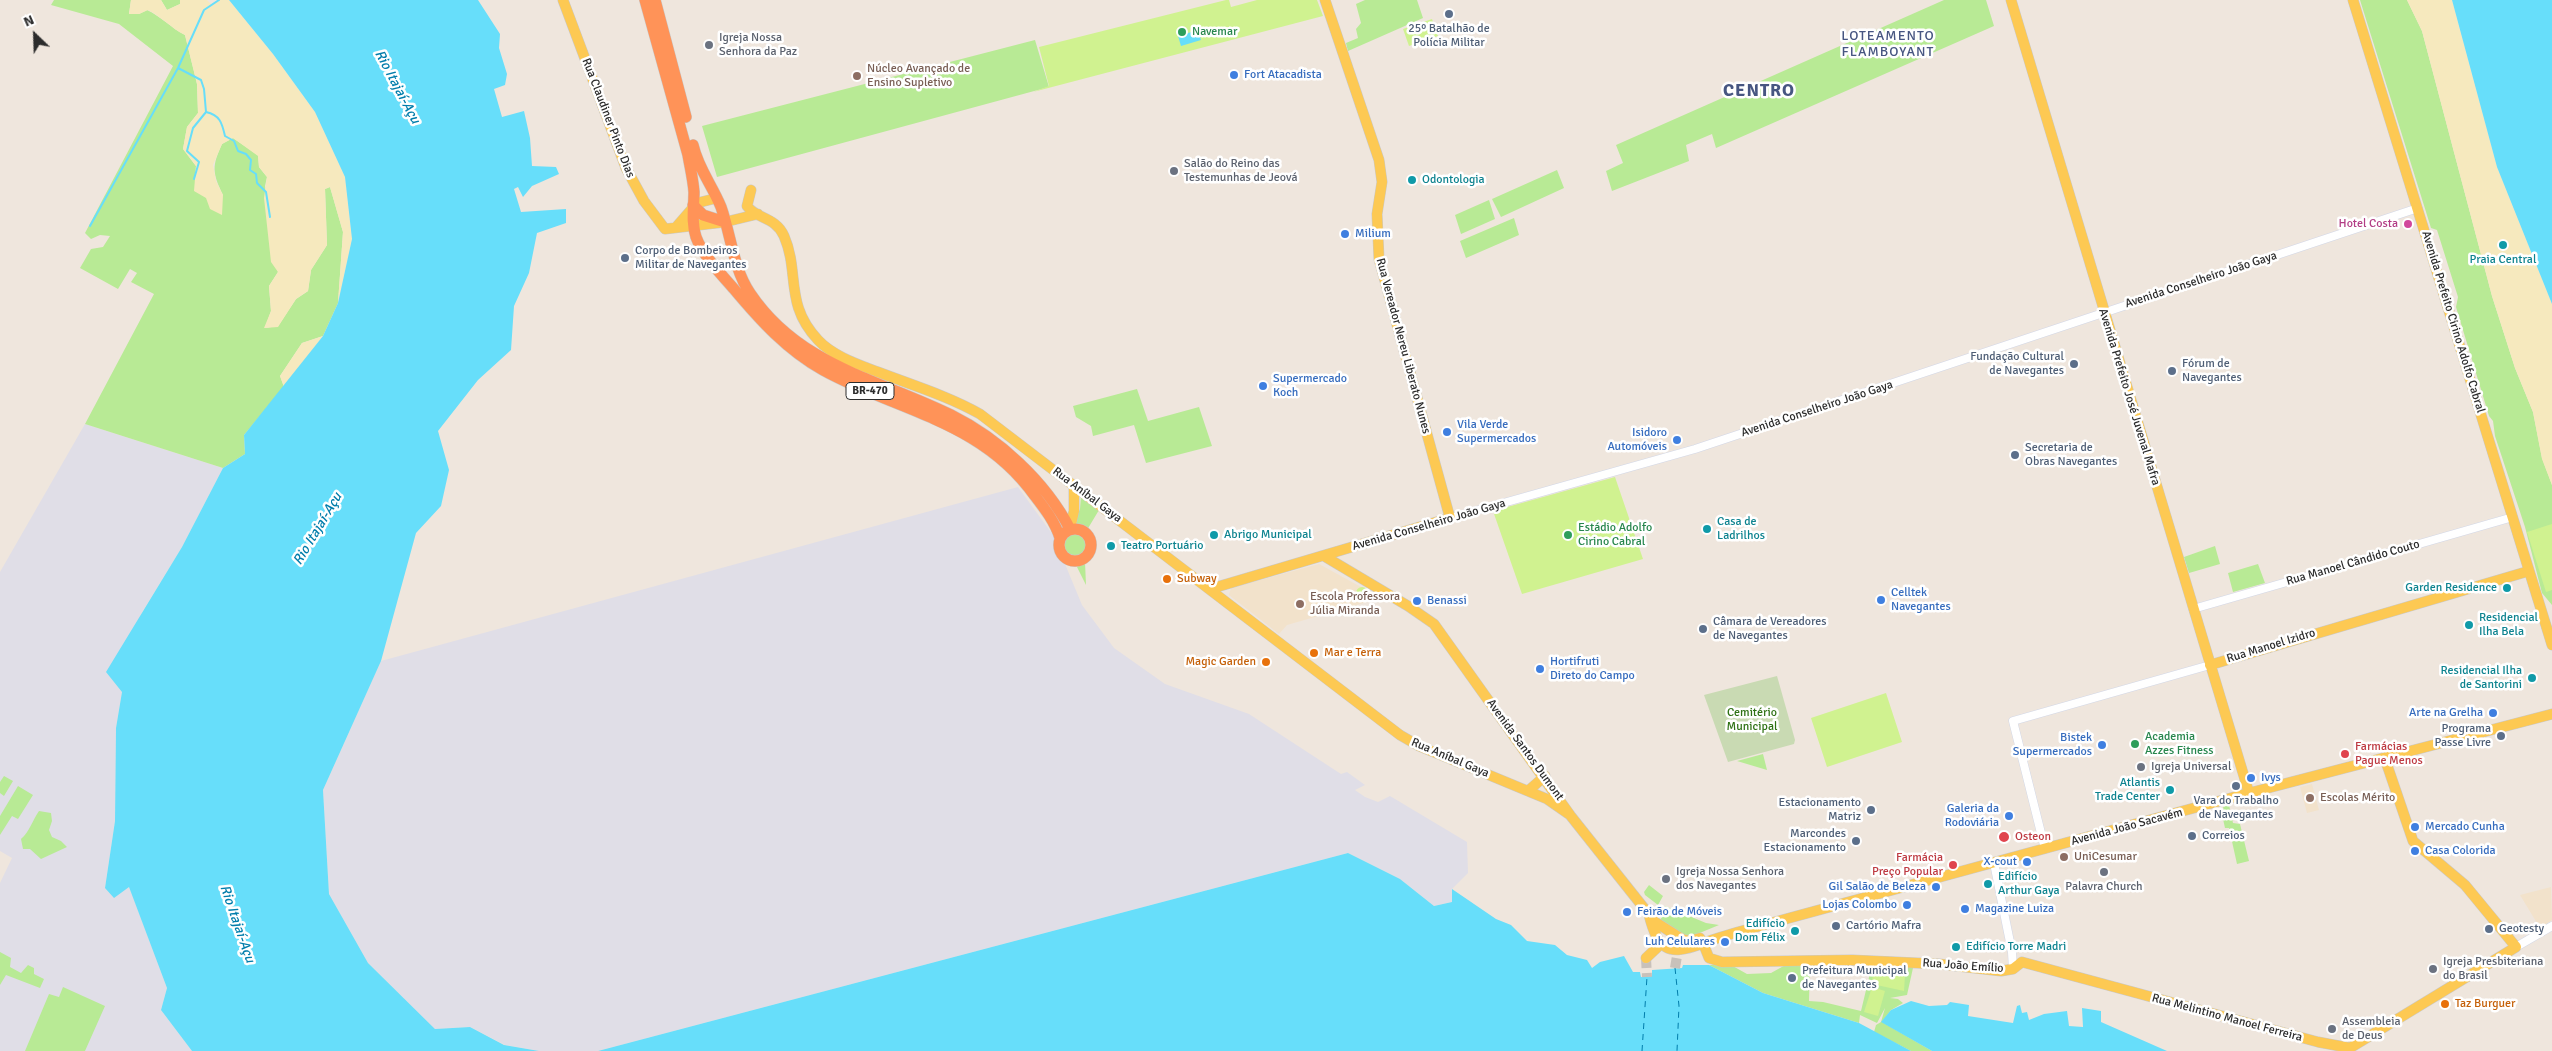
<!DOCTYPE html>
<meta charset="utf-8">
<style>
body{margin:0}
#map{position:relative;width:2552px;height:1051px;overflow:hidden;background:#efe6dd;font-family:Signika,sans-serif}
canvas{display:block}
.north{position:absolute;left:10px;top:10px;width:50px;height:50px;-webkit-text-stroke:4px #fff;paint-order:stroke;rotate:336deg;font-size:14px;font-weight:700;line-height:20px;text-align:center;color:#2c2c2c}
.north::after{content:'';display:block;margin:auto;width:18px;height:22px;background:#2c2c2c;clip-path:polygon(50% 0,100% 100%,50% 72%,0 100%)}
</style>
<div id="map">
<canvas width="2552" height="1051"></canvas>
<div class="north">N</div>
</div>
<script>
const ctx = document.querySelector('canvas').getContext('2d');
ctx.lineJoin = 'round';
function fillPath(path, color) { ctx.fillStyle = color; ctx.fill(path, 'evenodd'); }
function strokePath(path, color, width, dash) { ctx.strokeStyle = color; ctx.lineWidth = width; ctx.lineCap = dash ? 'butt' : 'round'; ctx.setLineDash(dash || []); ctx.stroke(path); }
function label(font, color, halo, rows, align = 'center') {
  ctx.font = font + ' Signika,sans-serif'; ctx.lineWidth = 5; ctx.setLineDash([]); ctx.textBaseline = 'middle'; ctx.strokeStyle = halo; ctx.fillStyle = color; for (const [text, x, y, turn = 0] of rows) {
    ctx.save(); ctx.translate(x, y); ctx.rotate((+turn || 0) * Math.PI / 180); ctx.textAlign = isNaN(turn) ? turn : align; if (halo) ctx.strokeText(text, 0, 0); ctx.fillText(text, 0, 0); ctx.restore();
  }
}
fillPath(new Path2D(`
 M 85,424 L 223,468 L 182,547 L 141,614 L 122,692 L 116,728 L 115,821 L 105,888 L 129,886 L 167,988 L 161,1010 L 192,1051 L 0,1051 L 0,883 L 12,858 L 0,851 L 0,572 Z
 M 1018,487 L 1053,535 L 1082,605 L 1114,648 L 1165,684 L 1249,714 L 1341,774 L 1347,772 L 1365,785 L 1355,790 L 1365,797 L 1378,802 L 1390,796 L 1467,842 L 1468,873 L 1452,889 L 1452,902 L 1434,906 L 1400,879 L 1348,853 L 598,1051 L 539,1051 L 505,1045 L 470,1027 L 435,1029 L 368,963 L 329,894 L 323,790 L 381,661 Z`), '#e0dee7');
fillPath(new Path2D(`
 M 1319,564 L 1381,598 L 1287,625 L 1279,634 L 1229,595 L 1231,588 Z
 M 2312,784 L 2319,810 L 2307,813 L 2300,787 Z
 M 2551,887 L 2552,920 L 2540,928 L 2520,895 Z`), '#f2e2cb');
fillPath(new Path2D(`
 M 54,0 L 131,0 L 129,14 L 139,14 L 147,10 C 162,17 171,28 185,35 L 197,84 L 198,113 L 187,127 L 183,149 L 196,166 L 195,191 L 223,195 C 212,172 212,166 222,144 L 233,138 L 258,155 L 259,167 L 267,177 L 265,186 L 278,272 L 269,286 L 271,311 L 265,328 L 278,326 L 296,299 L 308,291 L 311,270 L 327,245 L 325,189 L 330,187 L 343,232 L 338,303 L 323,336 L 302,343 L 280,376 L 284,387 L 244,435 L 245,454 L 223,468 L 85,424 L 154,294 L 131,282 L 137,273 L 130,269 L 118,289 L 80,268 L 91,249 L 103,247 L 110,236 L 100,235 L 91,239 L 85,233 L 173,66 L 119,24 L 51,5 Z
 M 161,0 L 180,0 L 180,4 L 167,10 Z
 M 1365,0 L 1417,0 L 1423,18 L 1348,51 L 1346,43 L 1358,38 L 1356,29 L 1361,23 L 1356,4 Z
 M 1944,0 L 1986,0 L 1994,26 L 1716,148 L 1712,134 L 1686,145 L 1689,161 L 1612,191 L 1606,171 L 1623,163 L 1616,145 Z
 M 2360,0 L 2407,0 L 2422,31 L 2492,296 L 2515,368 L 2533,412 L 2542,458 L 2552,485 L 2552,605 L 2542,593 L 2525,527 L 2495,436 L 2493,421 L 2489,416 L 2456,307 L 2458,297 L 2437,230 L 2431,228 Z
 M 1035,40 L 1049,87 L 717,177 L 702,126 Z
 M 1557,170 L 1564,188 L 1501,217 L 1492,199 Z
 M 1489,200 L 1495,219 L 1461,234 L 1455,215 Z
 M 1514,218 L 1519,235 L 1466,258 L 1460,241 Z
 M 1137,389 L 1148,421 L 1199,407 L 1212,446 L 1146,463 L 1134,425 L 1093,436 L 1091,426 L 1076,417 L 1073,406 Z
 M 1081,496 L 1099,510 L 1087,530 L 1081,529 L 1074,523 L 1080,509 Z
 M1064 545a11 11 0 1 1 22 0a11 11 0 1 1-22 0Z
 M 2215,546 L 2220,564 L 2189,573 L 2184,557 Z
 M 1085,562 L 1086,585 L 1077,567 Z
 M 2258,564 L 2265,583 L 2233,592 L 2228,573 Z
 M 1763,754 L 1767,770 L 1737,761 Z
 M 4,776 L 13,781 L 4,796 L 0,793 L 0,782 Z
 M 18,786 L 33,795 L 18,819 L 12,816 L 0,835 L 0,816 Z
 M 2229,805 L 2233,823 L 2240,824 L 2249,861 L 2237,864 L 2229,828 L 2225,828 L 2223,819 L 2226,817 L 2223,807 Z
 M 39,811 L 51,813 L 52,821 L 49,830 L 52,837 L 61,841 L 67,847 L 41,859 L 30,849 L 23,849 L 21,839 C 30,831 32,821 39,811 Z
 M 1649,885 L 1663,896 L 1658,905 L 1645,895 L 1644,892 Z
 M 1665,906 L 1706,923 L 1719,925 L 1690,937 L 1683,936 L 1660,922 Z
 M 0,952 L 11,958 L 10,967 L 21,973 L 28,965 L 34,968 L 34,974 L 44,979 L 40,988 L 6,975 L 0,985 Z
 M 1789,963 L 1810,963 L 1809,1001 L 1823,1002 L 1861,1011 L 1872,965 L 1913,968 L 1907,995 L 1890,998 L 1898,999 L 1903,1003 L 1891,1010 L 1882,1022 L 1932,1051 L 1911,1051 L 1874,1032 L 1876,1025 L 1881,1022 L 1885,1008 L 1877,1023 L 1860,1015 L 1859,1023 L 1763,993 L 1709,965 L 1731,965 L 1747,974 L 1771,973 Z
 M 63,987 L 105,1006 L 85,1051 L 25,1051 L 49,994 L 59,997 Z`), '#b8ea95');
fillPath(new Path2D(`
 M 131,0 L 161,0 L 167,10 L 180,4 L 180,0 L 207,0 L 212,5 L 219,0 L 229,0 L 273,54 L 315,112 L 345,177 L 352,239 L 338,303 L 343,232 L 330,187 L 325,189 L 327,245 L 311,270 L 308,291 L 296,299 L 278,327 L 264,328 L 271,311 L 269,286 L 278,272 L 271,262 L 264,198 L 267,177 L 259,167 L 258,156 L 233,138 L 222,144 L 213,165 L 216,181 L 223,195 L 222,215 L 210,209 L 206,198 L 194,191 L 196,166 L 183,149 L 187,127 L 198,113 L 197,84 L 185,35 C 171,28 162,17 148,10 L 139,14 L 129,14 Z
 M 2407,0 L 2452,0 L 2497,167 L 2552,304 L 2552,485 L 2542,459 L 2533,412 L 2515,368 L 2492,296 L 2422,31 Z
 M 323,336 L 284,387 L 280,376 L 302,343 Z`), '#f6e9be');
fillPath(new Path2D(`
 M 1777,676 L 1795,740 L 1794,744 L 1728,762 L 1704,695 Z`), '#c9dab3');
fillPath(new Path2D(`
 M 1226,0 L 1229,0 L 1231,7 L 1257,0 L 1317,0 L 1323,16 L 1033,92 L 1049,86 L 1039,47 Z
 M 1432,19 L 1438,36 L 1409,46 L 1403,29 Z
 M 1615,477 L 1643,559 L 1522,594 L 1493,511 Z
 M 2552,524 L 2552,590 L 2546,592 L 2527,532 Z
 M1356 593a6 6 0 1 1 12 0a6 6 0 1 1-12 0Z
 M 1886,693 L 1902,742 L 1827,767 L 1811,718 Z
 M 1873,973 L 1905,975 L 1904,991 L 1872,984 Z
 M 1872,987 L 1885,991 L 1878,1016 L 1864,1012 Z`), '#d0f290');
fillPath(new Path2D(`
 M 229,0 L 478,0 L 500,34 L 499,48 L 507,74 L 505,85 L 494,89 L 502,117 L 524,111 L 530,138 L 532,166 L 556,167 L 559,174 L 532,186 L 523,197 L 518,187 L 514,189 L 521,212 L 566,209 L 566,223 L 537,233 L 529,273 L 514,306 L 511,350 L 478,380 L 438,431 L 449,470 L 441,506 L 416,533 L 381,661 L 323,790 L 329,894 L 368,963 L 435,1029 L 470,1027 L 504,1045 L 539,1051 L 192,1051 L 161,1010 L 167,988 L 129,887 L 114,898 L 105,888 L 115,821 L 116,728 L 122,692 L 106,672 L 182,547 L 223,468 L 245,454 L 244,435 L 323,336 L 338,303 L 352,239 L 345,177 L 315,112 L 273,54 Z
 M 2452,0 L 2552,0 L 2552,304 L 2497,167 Z
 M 1198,30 L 1201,40 L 1181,46 L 1178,36 Z
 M 1348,853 L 1400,879 L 1434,906 L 1452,902 L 1452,889 L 1496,919 L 1511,925 L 1527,941 L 1555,945 L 1567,955 L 1587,960 L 1592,968 L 1600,962 L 1624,956 L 1633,972 L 1640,972 L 1641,977 L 1652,976 L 1652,970 L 1682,968 L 1683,965 L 1709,965 L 1763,993 L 1859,1023 L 1911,1051 L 598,1051 Z
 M 1911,1001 L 1929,1006 L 1947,1005 L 1950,1002 L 1969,1005 L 1968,1016 L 2013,1023 L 2017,1006 L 2020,1005 L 2022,1013 L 2027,1012 L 2029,1020 L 2044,1014 L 2067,1011 L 2069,1026 L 2083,1027 L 2082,1008 L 2101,1011 L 2101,1022 L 2167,1051 L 1932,1051 L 1881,1022 L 1891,1010 Z`), '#67defa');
strokePath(new Path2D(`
 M 178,68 L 201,80 L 204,89 L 206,112 L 193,128 L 187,151 L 199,162 L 194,179
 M 206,112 C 220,115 222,123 225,136 L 234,141 L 238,151 L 246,154 L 251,160 L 250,170 L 256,174 L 257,183 L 266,192 L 270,217
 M 90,226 L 178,68 L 204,10 L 219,0`), '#67defa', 2);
strokePath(new Path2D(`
 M 1675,968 L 1679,1006 L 1677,1051
 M 1642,1051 L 1647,977`), '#017dab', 1, [6, 5]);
strokePath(new Path2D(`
 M 1646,958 L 1647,977
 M 1675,968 L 1677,956`), '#c8c1ba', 10, [10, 5]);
const minor = new Path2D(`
 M 1450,518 L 1695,449 L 2418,208
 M 2193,609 L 2513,517
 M 2045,849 L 2013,721 L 2210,665
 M 1994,863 L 2012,952 L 2013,969
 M 2516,947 L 2552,926`);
const major = new Path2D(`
 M 563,0 L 626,168 L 644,201 L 665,229 L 725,222 L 758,214
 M 2011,0 L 2249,793
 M 2353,0 L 2552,645
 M 751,190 L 747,206 C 756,219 776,217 784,236 C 800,273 784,304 818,340 C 833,356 857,364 878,372 C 912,385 948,396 980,414 L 1400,735 L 1419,746 L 1547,799 L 1570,815
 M 677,226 L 697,203 L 717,198
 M 1070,529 L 1074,511 L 1074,485
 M 1324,556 L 1408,606 L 1434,624 L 1570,815 L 1655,922 L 1682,939 L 1689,941 L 1700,938
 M 1210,589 L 1450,518 L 1379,259 L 1377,214 L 1382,182 L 1379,160 L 1325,0
 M 2210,665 L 2529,571
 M 1528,791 L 1545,776
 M 1649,915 C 1658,950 1668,956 1701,944 C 1713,939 1725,936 1738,932 L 2249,793 L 2552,714
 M 1703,943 L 1709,958 L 1722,962 L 1852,960 L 1939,964 L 2001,971 L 2013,969 L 2022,962 L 2318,1042 L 2350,1048 L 2516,947 L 2465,885 L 2413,841 L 2385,759
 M 1646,958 L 1662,943`);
const highway = new Path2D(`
 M 645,0 L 688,155 C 690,167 693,179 694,192 C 694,207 691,222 696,237 C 703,256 721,274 734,289 C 760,320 787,350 823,370 C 899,412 981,420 1035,496 C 1045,509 1055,522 1060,538
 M 655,0 L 686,117
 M 693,145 C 698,168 712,185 721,207 C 731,235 733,268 750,293 C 799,366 878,379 951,415 C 999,439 1045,481 1070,529
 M 693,205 L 703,215 L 725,222
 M1059 545a16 16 0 1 1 32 0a16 16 0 1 1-32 0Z`);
strokePath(minor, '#d2d7e6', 9);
strokePath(major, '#c8c8c8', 11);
strokePath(highway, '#c8c8c8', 12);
strokePath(minor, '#fff', 8);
strokePath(major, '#fdc953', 10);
strokePath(highway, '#ff9358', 11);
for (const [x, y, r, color] of [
 [1449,14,5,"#5c6f8a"],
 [1182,32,5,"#2e9e5b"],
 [709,45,5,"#6b7280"],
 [1234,75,5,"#3f7fe0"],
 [857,76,5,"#8d6e63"],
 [1174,171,5,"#6b7280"],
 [1412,180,5,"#0f9aa8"],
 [2408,224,5,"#d1479c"],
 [1345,234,5,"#3f7fe0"],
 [2503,245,5,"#0f9aa8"],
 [625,258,5,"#5c6f8a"],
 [2074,364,5,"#5c6f8a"],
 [2172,371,5,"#5c6f8a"],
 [1263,386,5,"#3f7fe0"],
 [1447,432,5,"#3f7fe0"],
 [1677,440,5,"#3f7fe0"],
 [2015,455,5,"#5c6f8a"],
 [1707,529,5,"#0f9aa8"],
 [1214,535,5,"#0f9aa8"],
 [1568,535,5,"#2e9e5b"],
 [1111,546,5,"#0f9aa8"],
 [1167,579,5,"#e8710a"],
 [2507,588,5,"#0f9aa8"],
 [1881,600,5,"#3f7fe0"],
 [1417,601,5,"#3f7fe0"],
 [1300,604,5,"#8d6e63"],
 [2469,625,5,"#0f9aa8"],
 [1703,629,5,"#5c6f8a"],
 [1314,653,5,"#e8710a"],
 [1266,662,5,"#e8710a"],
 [1540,669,5,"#3f7fe0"],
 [2532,678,5,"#0f9aa8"],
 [2493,713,5,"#3f7fe0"],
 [2501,736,5,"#5c6f8a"],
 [2135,744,5,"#2e9e5b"],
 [2102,745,5,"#3f7fe0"],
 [2345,754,5,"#e0444e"],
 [2141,767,5,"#6b7280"],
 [2251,778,5,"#3f7fe0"],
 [2236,786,5,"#5c6f8a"],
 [2170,790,5,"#0f9aa8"],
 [2310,798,5,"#8d6e63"],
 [1871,810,5,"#5c6f8a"],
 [2009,816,5,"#3f7fe0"],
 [2415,827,5,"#3f7fe0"],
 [2192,836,5,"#5c6f8a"],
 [2004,837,6,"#e0444e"],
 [1856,841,5,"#5c6f8a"],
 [2415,851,5,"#3f7fe0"],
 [2064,857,5,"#8d6e63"],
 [2027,862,5,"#3f7fe0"],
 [1953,865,5,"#e0444e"],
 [2104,872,5,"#6b7280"],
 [1666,879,5,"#6b7280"],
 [1988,884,5,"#0f9aa8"],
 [1936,887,5,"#3f7fe0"],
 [1907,905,5,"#3f7fe0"],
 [1965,909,5,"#3f7fe0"],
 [1627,912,5,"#3f7fe0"],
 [1836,926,5,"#5c6f8a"],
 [2489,929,5,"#5c6f8a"],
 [1795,931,5,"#0f9aa8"],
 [1725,942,5,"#3f7fe0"],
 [1956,947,5,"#0f9aa8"],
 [2433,969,5,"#6b7280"],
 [1792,978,5,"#5c6f8a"],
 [2445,1004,5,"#e8710a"],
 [2332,1029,5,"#6b7280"]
]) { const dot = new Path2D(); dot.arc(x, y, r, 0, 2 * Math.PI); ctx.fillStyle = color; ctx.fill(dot); strokePath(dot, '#fff', 2); }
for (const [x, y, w] of [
 [870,391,48]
]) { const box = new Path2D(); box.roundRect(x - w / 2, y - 8.5, w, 17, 4); ctx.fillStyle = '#fff'; ctx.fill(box); strokePath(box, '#2c2c2c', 1); }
label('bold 11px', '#2c2c2c', null, [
 ["BR-470",870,391]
]);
label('12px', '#4e5e75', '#fff', [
 ["25º Batalhão de",1449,29,"center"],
 ["Polícia Militar",1449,43,"center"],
 ["Corpo de Bombeiros",635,251],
 ["Militar de Navegantes",635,265],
 ["Fundação Cultural",2064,357,"right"],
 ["de Navegantes",2064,371,"right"],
 ["Fórum de",2182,364],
 ["Navegantes",2182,378],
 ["Secretaria de",2025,448],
 ["Obras Navegantes",2025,462],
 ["Câmara de Vereadores",1713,622],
 ["de Navegantes",1713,636],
 ["Programa",2491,729,"right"],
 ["Passe Livre",2491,743,"right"],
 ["Vara do Trabalho",2236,801,"center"],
 ["de Navegantes",2236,815,"center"],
 ["Estacionamento",1861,803,"right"],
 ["Matriz",1861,817,"right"],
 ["Marcondes",1846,834,"right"],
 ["Estacionamento",1846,848,"right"],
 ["Correios",2202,836],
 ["Cartório Mafra",1846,926],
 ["Geotesty",2499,929],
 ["Prefeitura Municipal",1802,971],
 ["de Navegantes",1802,985]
], 'left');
label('12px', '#27864d', '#fff', [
 ["Navemar",1192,32],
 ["Estádio Adolfo",1578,528],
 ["Cirino Cabral",1578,542],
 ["Academia",2145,737],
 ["Azzes Fitness",2145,751]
], 'left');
label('12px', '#5b616d', '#fff', [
 ["Igreja Nossa",719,38],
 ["Senhora da Paz",719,52],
 ["Salão do Reino das",1184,164],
 ["Testemunhas de Jeová",1184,178],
 ["Igreja Universal",2151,767],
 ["Igreja Nossa Senhora",1676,872],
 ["dos Navegantes",1676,886],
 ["Palavra Church",2104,887,"center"],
 ["Igreja Presbiteriana",2443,962],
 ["do Brasil",2443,976],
 ["Assembleia",2342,1022],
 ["de Deus",2342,1036]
], 'left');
label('12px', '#785e54', '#fff', [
 ["Núcleo Avançado de",867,69],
 ["Ensino Supletivo",867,83],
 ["Escola Professora",1310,597],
 ["Júlia Miranda",1310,611],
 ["Escolas Mérito",2320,798],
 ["UniCesumar",2074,857]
], 'left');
label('12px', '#366cbe', '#fff', [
 ["Fort Atacadista",1244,75],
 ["Milium",1355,234],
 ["Supermercado",1273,379],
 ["Koch",1273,393],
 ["Vila Verde",1457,425],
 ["Supermercados",1457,439],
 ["Isidoro",1667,433,"right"],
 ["Automóveis",1667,447,"right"],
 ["Celltek",1891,593],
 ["Navegantes",1891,607],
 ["Benassi",1427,601],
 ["Hortifruti",1550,662],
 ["Direto do Campo",1550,676],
 ["Arte na Grelha",2483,713,"right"],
 ["Bistek",2092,738,"right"],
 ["Supermercados",2092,752,"right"],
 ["Ivys",2261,778],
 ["Galeria da",1999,809,"right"],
 ["Rodoviária",1999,823,"right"],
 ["Mercado Cunha",2425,827],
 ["Casa Colorida",2425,851],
 ["X-cout",2017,862,"right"],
 ["Gil Salão de Beleza",1926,887,"right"],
 ["Lojas Colombo",1897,905,"right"],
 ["Magazine Luiza",1975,909],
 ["Feirão de Móveis",1637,912],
 ["Luh Celulares",1715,942,"right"]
], 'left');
label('12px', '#2c2c2c', '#fff', [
 ["Rua Claudiner Pinto Dias",608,118,69],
 ["Avenida Conselheiro João Gaya",2201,280,-18],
 ["Avenida Prefeito Cirino Adolfo Cabral",2453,322,73],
 ["Rua Vereador Nereu Liberato Nunes",1403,346,75],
 ["Avenida Prefeito José Juvenal Mafra",2129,397,73],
 ["Avenida Conselheiro João Gaya",1817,409,-18],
 ["Rua Aníbal Gaya",1087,495,37],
 ["Avenida Conselheiro João Gaya",1429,525,-16],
 ["Rua Manoel Cândido Couto",2353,563,-16],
 ["Rua Manoel Izidro",2271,646,-17],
 ["Avenida Santos Dumont",1525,750,54],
 ["Rua Aníbal Gaya",1450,758,23],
 ["Avenida João Sacavém",2127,827,-15],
 ["Rua João Emílio",1963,966,4],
 ["Rua Melintino Manoel Ferreira",2227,1018,15]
]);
label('12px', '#0d838f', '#fff', [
 ["Odontologia",1422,180],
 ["Praia Central",2503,260,"center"],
 ["Casa de",1717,522],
 ["Ladrilhos",1717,536],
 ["Abrigo Municipal",1224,535],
 ["Teatro Portuário",1121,546],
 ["Garden Residence",2497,588,"right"],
 ["Residencial",2479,618],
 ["Ilha Bela",2479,632],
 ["Residencial Ilha",2522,671,"right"],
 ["de Santorini",2522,685,"right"],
 ["Atlantis",2160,783,"right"],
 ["Trade Center",2160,797,"right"],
 ["Edifício",1998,877],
 ["Arthur Gaya",1998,891],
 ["Edifício",1785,924,"right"],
 ["Dom Félix",1785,938,"right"],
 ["Edifício Torre Madri",1966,947]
], 'left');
label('12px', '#b23c85', '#fff', [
 ["Hotel Costa",2398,224]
], 'right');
label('12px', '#c56008', '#fff', [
 ["Subway",1177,579],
 ["Mar e Terra",1324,653],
 ["Magic Garden",1256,662,"right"],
 ["Taz Burguer",2455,1004]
], 'left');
label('12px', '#2e7114', '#fff', [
 ["Cemitério",1752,713],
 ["Municipal",1752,727]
]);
label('12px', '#be3a42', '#fff', [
 ["Farmácias",2355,747],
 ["Pague Menos",2355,761],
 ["Osteon",2015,837],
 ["Farmácia",1943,858,"right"],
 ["Preço Popular",1943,872,"right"]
], 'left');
ctx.letterSpacing = '1px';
label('14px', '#475681', '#fff', [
 ["LOTEAMENTO",1888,36],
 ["FLAMBOYANT",1888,52]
]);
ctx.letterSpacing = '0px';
label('italic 14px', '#017dab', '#fff', [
 ["Rio Itajaí-Açu",397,87,62],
 ["Rio Itajaí-Açu",318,529,-59],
 ["Rio Itajaí-Açu",237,924,71]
]);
ctx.letterSpacing = '1px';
label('bold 18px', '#475681', '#fff', [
 ["CENTRO",1759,91]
]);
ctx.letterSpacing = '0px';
</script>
